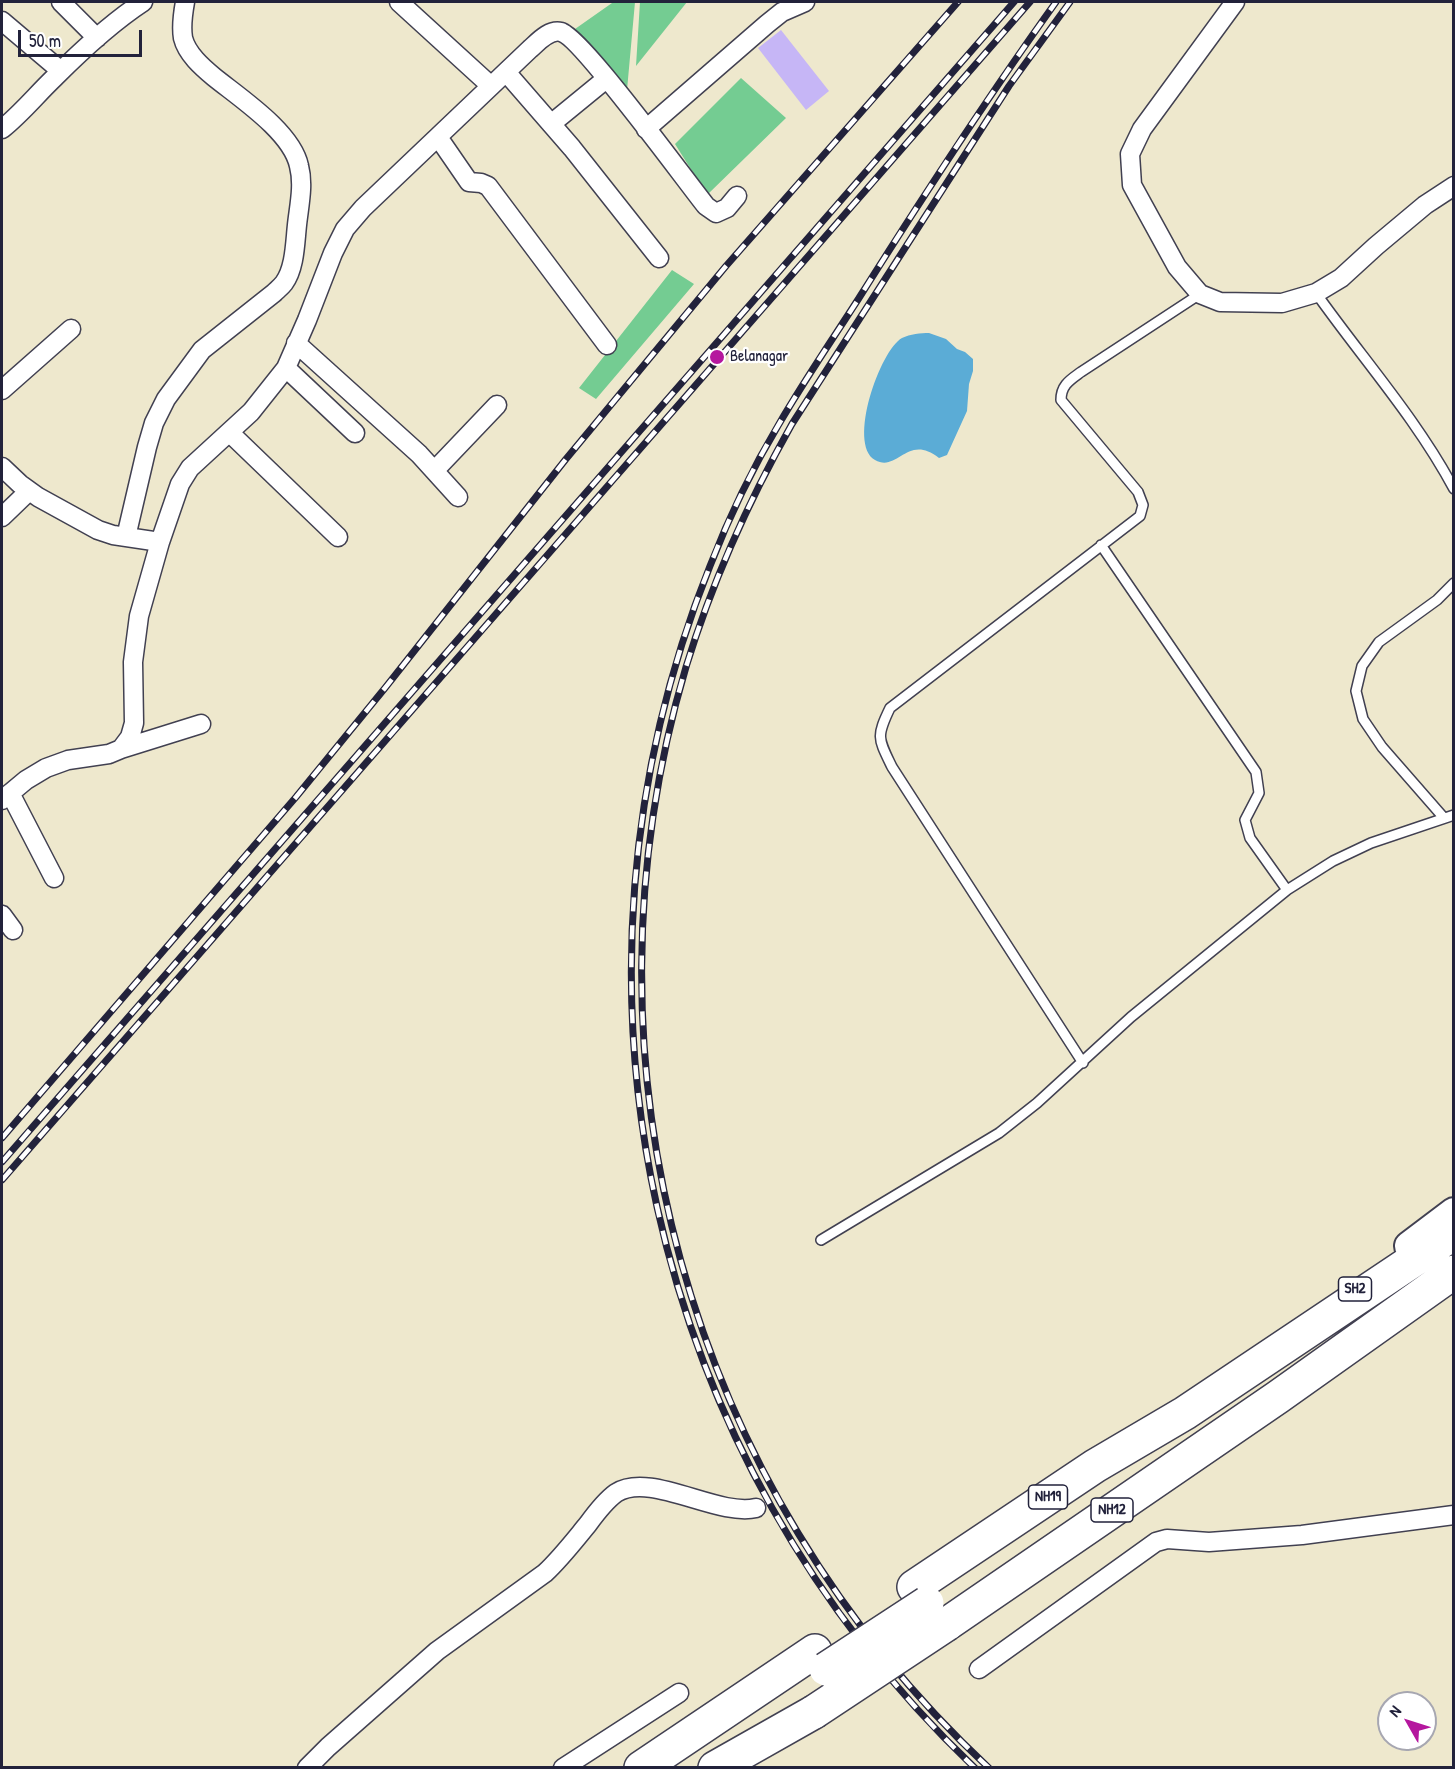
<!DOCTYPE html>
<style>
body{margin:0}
#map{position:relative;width:1455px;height:1769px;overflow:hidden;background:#eee8cd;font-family:"Patrick Hand",sans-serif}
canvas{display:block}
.frame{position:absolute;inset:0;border:3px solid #22223b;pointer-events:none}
.north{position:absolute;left:1377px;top:1691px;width:60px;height:60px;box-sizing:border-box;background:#fff;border:2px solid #a7a7b1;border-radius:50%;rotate:309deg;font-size:16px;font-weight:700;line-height:24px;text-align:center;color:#22223b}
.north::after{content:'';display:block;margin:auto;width:21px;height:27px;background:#b5179e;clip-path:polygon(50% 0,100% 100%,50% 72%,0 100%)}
.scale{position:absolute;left:18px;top:30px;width:124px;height:27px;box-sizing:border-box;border:3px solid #22223b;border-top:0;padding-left:8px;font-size:18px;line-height:21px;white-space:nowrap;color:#22223b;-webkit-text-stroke:4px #fff;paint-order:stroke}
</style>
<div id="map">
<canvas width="1455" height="1769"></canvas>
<div class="frame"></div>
<div class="north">N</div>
<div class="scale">50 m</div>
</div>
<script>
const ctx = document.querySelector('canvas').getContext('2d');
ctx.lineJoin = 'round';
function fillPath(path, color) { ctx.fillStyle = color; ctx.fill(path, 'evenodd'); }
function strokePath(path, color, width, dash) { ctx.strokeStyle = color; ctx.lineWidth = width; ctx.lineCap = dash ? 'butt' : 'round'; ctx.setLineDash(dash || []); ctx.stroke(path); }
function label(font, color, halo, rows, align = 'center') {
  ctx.font = font + ' "Patrick Hand",sans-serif'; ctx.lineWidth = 4.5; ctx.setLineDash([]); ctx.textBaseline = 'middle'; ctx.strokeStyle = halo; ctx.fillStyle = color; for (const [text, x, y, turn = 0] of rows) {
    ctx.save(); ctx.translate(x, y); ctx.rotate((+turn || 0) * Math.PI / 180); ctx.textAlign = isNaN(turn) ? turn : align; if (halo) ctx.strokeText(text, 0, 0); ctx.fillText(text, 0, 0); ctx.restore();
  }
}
fillPath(new Path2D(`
 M 611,2 L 635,2 L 627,90 L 575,29 L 612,3 Z
 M 640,2 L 687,2 L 636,66 Z
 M 741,78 L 786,118 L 707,195 L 675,144 Z
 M 672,270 L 694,284 L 596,399 L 579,388 Z`), '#74cc92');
fillPath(new Path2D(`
 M 929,333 L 946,339 L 957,349 L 965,352 L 973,359 L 973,371 L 969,384 L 967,411 L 947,455 L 939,458 C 907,433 898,473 875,460 C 847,444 880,350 902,338 C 910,334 921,333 929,333 Z`), '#5bacd6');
fillPath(new Path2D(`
 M 781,30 L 829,91 L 806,110 L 758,48 Z`), '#c6b6f6');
const lane = new Path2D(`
 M 1316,293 C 1362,358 1416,418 1454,489
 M 1101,545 L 1256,772 L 1259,793 L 1245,820 L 1250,838 L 1287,890
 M 1444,818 L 1382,747 L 1363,719 L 1356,691 L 1362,666 L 1379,642 L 1437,600 L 1454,583
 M 1083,1063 L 892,767 C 878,738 876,737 890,708 L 1140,516 L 1143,505 L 1138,492 L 1061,400 C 1061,385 1070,380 1081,372 L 1200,294
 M 821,1240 L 999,1133 L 1037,1103 L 1131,1017 L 1287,890 L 1333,861 L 1371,843 L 1454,815`);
const street = new Path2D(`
 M 61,2 L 97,38
 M 399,2 L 491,86
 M 1235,2 L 1142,129 L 1130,154 L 1132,185 L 1177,267 L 1200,294 L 1220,302 L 1282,303 L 1316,293 L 1341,278 L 1376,246 L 1425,205 L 1454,186
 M 2,21 L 61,71
 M 506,72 L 572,148 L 659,258
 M 551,124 L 606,79
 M 2,129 C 22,113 37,94 55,77 C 82,50 111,23 143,2
 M 646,129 L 767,24 L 782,12 L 805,2
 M 438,137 L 469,182 L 481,183 L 488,186 L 607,345
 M 296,343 L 419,454 L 458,497
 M 286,368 L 355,433
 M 2,390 L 71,329
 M 230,433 L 338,537
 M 2,467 L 20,484 L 38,497 L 98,530 L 113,535 L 160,542
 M 435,470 L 497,405
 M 2,517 L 29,491
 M 126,537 L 147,447 L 154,423 L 166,399 L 202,350 L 274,293 C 277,290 281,287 284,283 C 295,268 295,243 297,225 C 299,206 304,185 299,166 C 292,132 240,98 214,77 C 202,67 187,54 183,38 C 181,26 183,13 185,2
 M 121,749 L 201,724
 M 10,793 L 54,878
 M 2,800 L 26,780 L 46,768 L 68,760 L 109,754 L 121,749 L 130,737 L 134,723 L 133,662 L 139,616 L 160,542 L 180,484 L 190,468 L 251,412 L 286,368 L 307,320 L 333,253 L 345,229 L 363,208 L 530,49 C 538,42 549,29 561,32 C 581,37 686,181 706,206 L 716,213 L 727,208 L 737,196
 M 2,915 L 13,930
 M 979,1669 L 1156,1542 L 1167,1539 L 1209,1542 L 1302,1535 L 1454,1515
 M 307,1768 L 328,1747 L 437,1651 L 545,1573 C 561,1558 574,1541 588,1524 C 596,1513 605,1501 616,1493 C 650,1471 717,1517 756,1508
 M 563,1768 L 679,1693`);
const primary = new Path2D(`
 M 1409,1246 L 1454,1212`);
const highway = new Path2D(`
 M 914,1587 L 1095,1466 L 1185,1413 L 1454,1233
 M 947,1624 L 1278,1397 L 1454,1272
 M 641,1768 L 815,1651
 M 715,1768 L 814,1712`);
strokePath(lane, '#414051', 12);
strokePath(street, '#414051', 21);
strokePath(primary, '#414051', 32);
strokePath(highway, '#414051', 36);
strokePath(lane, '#fff', 9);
strokePath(street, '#fff', 18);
strokePath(primary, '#fff', 28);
strokePath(highway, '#fff', 33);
const rail = new Path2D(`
 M 2,1138 L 296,797 L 385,688 L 566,459 L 726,266 L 958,2
 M 2,1162 L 1014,2
 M 2,1180 L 1030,2
 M 975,1768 C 649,1459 542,984 710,566 C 729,517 752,469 779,424 C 804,381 832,340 859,298 C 922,198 987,98 1056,2
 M 989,1768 C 688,1488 569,1062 686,667 C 712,582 748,502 792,424 L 1009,86 L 1070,2`);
strokePath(rail, '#22223b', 7);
strokePath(rail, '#fff', 4.5, [14]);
const highwayBridge = new Path2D(`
 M 826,1669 L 927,1603
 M 814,1712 L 947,1624`);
strokePath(highwayBridge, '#414051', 36, []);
strokePath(highwayBridge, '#fff', 33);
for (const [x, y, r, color] of [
 [717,357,8,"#b5179e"]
]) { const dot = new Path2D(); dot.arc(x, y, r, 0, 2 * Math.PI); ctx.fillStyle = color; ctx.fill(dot); strokePath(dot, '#fff', 2); }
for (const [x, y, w] of [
 [1355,1289,33],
 [1048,1497,39],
 [1112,1510,42]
]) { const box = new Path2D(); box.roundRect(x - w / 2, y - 12, w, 24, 4.5); ctx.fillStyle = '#fff'; ctx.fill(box); strokePath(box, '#22223b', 1.5); }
label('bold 15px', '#22223b', null, [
 ["SH2",1355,1289],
 ["NH19",1048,1497],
 ["NH12",1112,1510]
]);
label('16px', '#22223b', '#fff', [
 ["Belanagar",730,357]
], 'left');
</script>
